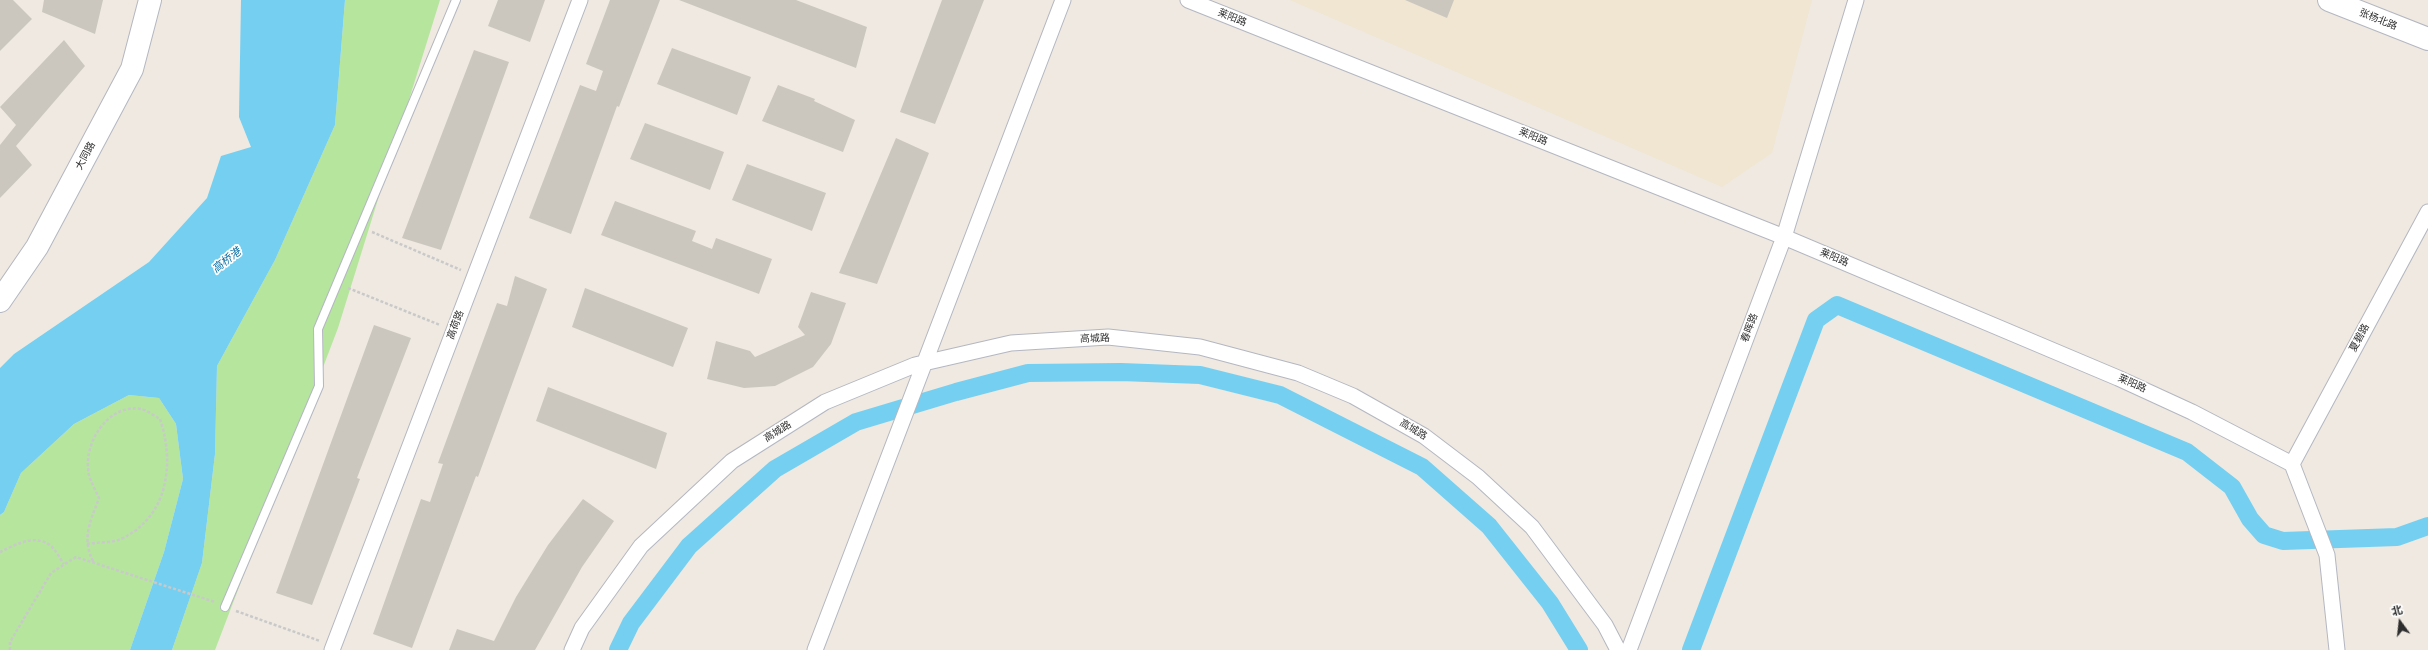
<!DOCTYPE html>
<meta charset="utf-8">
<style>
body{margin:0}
#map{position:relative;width:2428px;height:650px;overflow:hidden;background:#efe9e1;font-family:"Titillium Web","Noto Sans SC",sans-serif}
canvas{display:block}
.north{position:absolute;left:2380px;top:602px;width:40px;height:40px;-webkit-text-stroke:3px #fff;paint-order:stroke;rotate:345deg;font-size:11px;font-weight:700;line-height:16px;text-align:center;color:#2e2e2e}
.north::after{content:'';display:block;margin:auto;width:14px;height:18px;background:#2e2e2e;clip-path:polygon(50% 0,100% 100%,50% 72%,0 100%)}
</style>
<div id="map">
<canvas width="2428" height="650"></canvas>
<div class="north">北</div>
</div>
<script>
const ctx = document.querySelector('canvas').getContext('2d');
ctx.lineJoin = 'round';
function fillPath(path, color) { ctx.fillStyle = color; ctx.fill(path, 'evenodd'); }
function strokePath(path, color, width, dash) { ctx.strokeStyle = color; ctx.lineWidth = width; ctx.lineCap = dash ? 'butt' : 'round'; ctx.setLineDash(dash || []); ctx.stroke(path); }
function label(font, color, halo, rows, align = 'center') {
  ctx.font = font + ' "Titillium Web","Noto Sans SC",sans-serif'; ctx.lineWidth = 3.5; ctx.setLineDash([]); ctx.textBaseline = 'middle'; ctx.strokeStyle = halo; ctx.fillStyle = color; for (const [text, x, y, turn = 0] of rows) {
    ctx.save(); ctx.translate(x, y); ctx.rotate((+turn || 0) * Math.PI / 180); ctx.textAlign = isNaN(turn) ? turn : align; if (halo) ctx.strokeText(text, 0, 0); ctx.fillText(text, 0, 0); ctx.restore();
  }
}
fillPath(new Path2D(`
 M 1290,0 L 1812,0 L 1772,153 L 1722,187 Z`), '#f0e6d1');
fillPath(new Path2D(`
 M 345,0 L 440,0 L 338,328 L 215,650 L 172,650 L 202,563 L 215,454 L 217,366 L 275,260 L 335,125 Z
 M 129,395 L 159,398 L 176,424 L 183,479 L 164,552 L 130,650 L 0,650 L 0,515 L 4,512 L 21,473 L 74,424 Z`), '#b6e59e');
fillPath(new Path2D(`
 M 241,0 L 345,0 L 335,125 L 275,260 L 217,366 L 215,454 L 202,563 L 172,650 L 130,650 L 164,552 L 183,479 L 176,424 L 159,398 L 129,395 L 74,424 L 21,473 L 4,512 L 0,515 L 0,368 L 14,354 L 149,262 L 207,198 L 221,156 L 251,147 L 239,117 Z`), '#75cff0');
strokePath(new Path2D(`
 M 618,650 L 631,623 L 689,546 L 775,469 L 856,422 L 956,392 L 1028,373 L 1121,372 L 1200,375 L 1280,395 L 1422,467 L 1489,526 L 1550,603 L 1579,650
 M 1691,650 L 1816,320 L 1837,305 L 2187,452 L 2232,487 L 2250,519 L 2264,535 L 2283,541 L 2397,537 L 2428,526`), '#75cff0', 18);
fillPath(new Path2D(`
 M 0,0 L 13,0 L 32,19 L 0,51 Z
 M 44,0 L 103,0 L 95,34 L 42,12 Z
 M 498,0 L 545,0 L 530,42 L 488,26 Z
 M 610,0 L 660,0 L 619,107 L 617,106 L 571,234 L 529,218 L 580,85 L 596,91 L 603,71 L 586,64 Z
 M 679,0 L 796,0 L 867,27 L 856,68 Z
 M 942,0 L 984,0 L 935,124 L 900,112 Z
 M 1405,0 L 1454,0 L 1447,18 Z
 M 64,40 L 85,66 L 16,146 L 32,165 L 0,198 L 0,145 L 16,125 L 0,107 Z
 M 672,48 L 751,77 L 737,115 L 657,84 Z
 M 474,50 L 509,62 L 441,250 L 402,238 Z
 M 778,85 L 815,99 L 814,101 L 855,120 L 843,152 L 762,121 Z
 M 645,123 L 724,152 L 710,190 L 630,159 Z
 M 896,138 L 929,153 L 877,284 L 839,273 Z
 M 747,164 L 826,193 L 812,231 L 732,200 Z
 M 615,201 L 696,231 L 692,241 L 712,249 L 716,238 L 772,259 L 759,294 L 601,235 Z
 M 515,276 L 547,289 L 478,477 L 476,476 L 412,648 L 373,634 L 421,499 L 430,502 L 443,464 L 438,463 L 497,303 L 507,306 Z
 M 585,288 L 688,328 L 673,367 L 572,327 Z
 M 811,292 L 846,303 L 831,344 L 813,367 L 775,386 L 744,388 L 707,379 L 716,341 L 750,351 L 755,357 L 805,335 L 798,327 Z
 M 374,325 L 411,338 L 357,478 L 360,479 L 312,605 L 276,593 Z
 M 548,387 L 667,433 L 656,469 L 536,421 Z
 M 583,499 L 614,521 L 582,567 L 535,650 L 449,650 L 457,629 L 494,641 L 516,597 L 548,545 Z`), '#cbc7bf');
const lane = new Path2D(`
 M 225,607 L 319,386 L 318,329 L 456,0`);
const street = new Path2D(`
 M 1188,0 L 1784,237 L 2118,378 L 2192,412 L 2292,464 L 2327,555 L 2337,650
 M 2292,464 L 2428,212
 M 332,650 L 580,0
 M 572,650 L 582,628 L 641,546 L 732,461 L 825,402 L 915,365 L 1011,343 L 1108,337 L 1200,347 L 1298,373 L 1353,396 L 1424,436 L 1478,477 L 1532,527 L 1605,625 L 1618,650
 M 815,650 L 1063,0
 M 1629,650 L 1784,237 L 1856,0`);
const secondary = new Path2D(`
 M 2329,0 L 2428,39
 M 0,301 L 37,247 L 132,69 L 150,0`);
strokePath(lane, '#b4b7c1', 10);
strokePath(street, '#b4b7c1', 17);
strokePath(secondary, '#b4b7c1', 24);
strokePath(new Path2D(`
 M 372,232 L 461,270
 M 348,288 L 440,325
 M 87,544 C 97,542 112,543 121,539 C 168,517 175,464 160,419 C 154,416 147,410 141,409 C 107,403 82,445 89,475 C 91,483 96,491 99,498 C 90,522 81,539 94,563
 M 0,552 C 15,545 35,533 51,546 C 56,550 60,559 64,564
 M 236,611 L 320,641
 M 10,650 L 10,642 L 51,573 L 76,557 L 215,602`), '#c9c9c9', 2.5, [3, 2]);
strokePath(lane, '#fff', 8);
strokePath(street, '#fff', 15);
strokePath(secondary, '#fff', 22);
label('10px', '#2e2e2e', '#fff', [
 ["莱阳路",1232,18,22],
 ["张杨北路",2378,20,22],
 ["莱阳路",1533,137,22],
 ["大同路",86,156,-62],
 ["莱阳路",1834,258,23],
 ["高荷路",456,325,-69],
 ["春晖路",1750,328,-69],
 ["夏碧路",2360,338,-62],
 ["高城路",1095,339,-2],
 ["莱阳路",2132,384,24],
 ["高城路",1413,430,31],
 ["高城路",778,432,-32]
]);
label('italic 11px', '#0d6fa3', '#fff', [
 ["高桥港",227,261,-38]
]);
</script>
